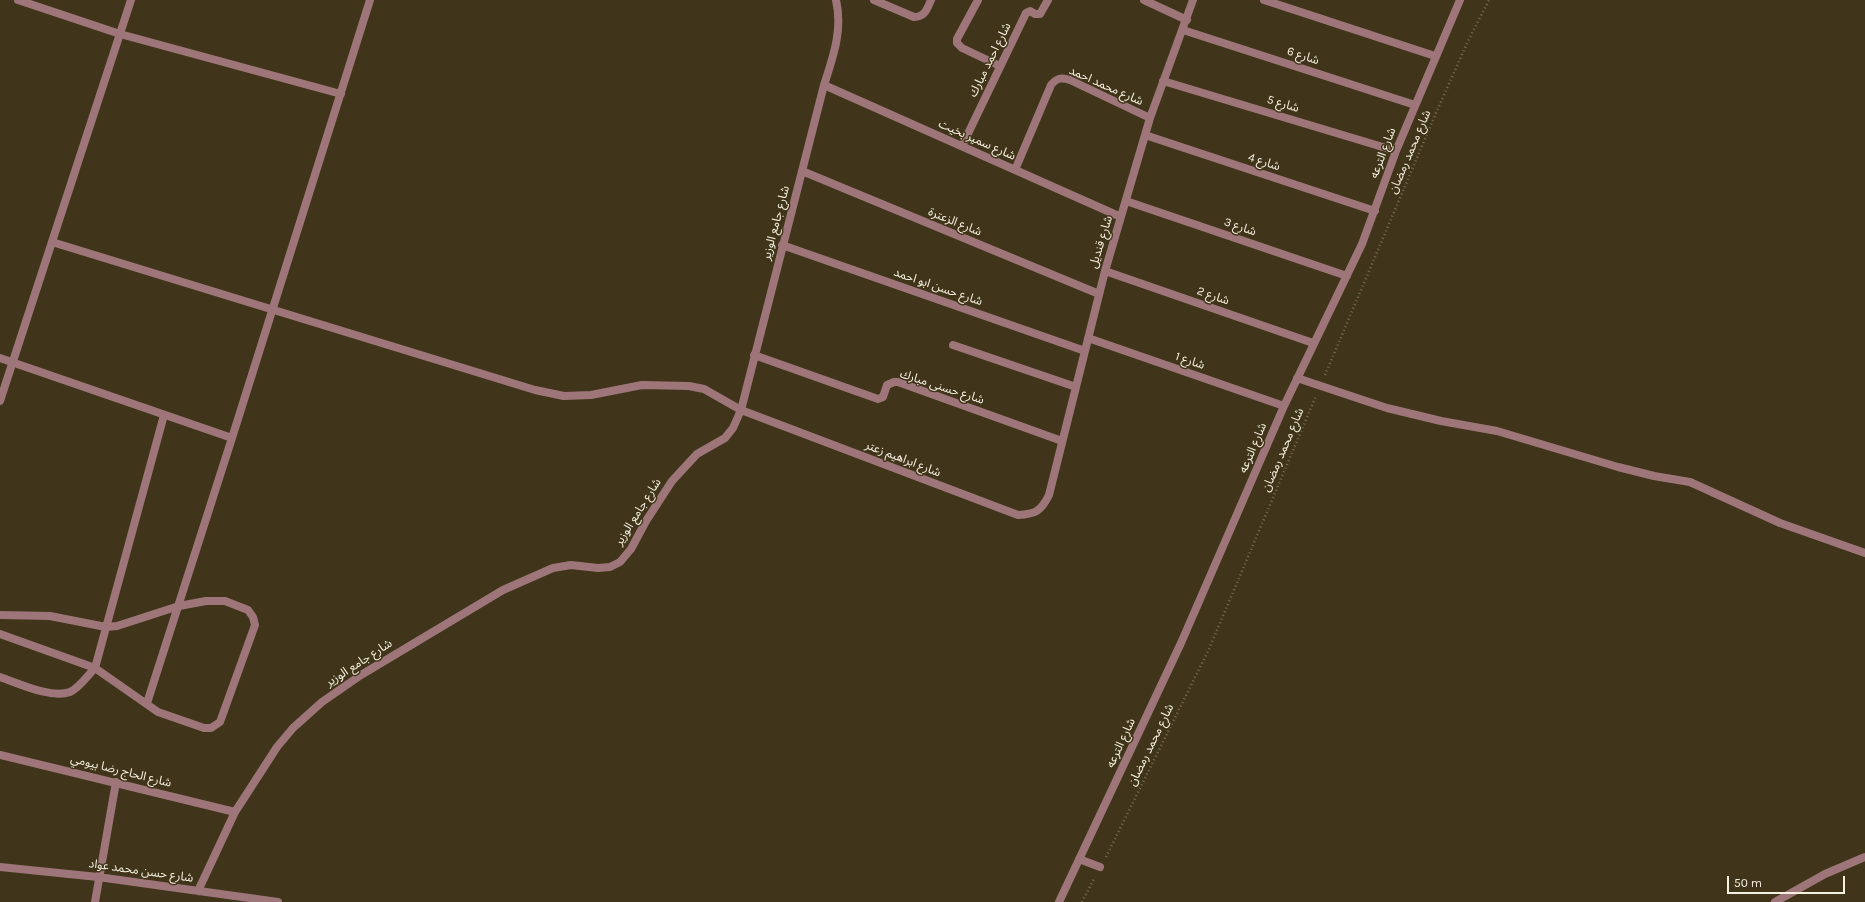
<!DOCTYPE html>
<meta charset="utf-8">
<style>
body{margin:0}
#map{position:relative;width:1865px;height:902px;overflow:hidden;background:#40351a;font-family:Karla,sans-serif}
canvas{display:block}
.scale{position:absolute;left:1727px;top:876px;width:118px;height:18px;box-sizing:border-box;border:2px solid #f6f0e0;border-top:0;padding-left:5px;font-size:12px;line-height:14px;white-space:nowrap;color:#f6f0e0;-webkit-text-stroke:3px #40351a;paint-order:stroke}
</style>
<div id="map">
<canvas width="1865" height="902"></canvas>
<div class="scale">50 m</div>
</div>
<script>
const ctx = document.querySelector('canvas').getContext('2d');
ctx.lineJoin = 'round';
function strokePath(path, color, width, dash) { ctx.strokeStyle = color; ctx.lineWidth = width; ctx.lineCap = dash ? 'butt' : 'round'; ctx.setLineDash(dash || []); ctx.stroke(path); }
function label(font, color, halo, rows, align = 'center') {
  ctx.font = font + ' Karla,"Noto Sans Arabic",sans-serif'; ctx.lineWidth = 3; ctx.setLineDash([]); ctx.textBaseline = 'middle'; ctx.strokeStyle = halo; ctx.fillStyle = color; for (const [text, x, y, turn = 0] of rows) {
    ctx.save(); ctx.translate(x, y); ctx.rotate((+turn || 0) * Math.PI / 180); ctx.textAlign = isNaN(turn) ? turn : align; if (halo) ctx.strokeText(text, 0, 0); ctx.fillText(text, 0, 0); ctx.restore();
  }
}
strokePath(new Path2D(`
 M 1325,375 L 1436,113 L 1468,41 L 1489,0
 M 1106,857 L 1209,649 L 1316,396
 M 1082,902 L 1095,877`), '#796f58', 2.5, [1, 3]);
strokePath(new Path2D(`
 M 18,0 L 120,34 L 341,94
 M 874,0 L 914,17 C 925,17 927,9 931,0
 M 978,0 L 957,39 L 957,43 L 962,48 L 1000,66
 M 1144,0 L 1187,20
 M 1264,0 L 1435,56
 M 1183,30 L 1415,105
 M 1163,81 L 1396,151
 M 824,85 L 1121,217
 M 1145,135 L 1375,211
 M 962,146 L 1026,13 L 1030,11 L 1035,14 L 1040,14 L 1048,0
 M 1015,170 L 1051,85 C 1057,78 1061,77 1070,80 L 1150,118
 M 802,171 L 1099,294
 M 1126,201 L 1347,276
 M 52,242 L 535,390 L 564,396 L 591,395 L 642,385 L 689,386 L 704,389 L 741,410 L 1018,515 C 1036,514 1041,511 1049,495 L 1105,271 L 1150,118 L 1193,0
 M 782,245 L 1085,351
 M 1105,271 L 1313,343
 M 1088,338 L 1284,406
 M 953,345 L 1076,387
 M 754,355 L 878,399 L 883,397 L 887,385 L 894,382 L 898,382 L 1062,441
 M 0,358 L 232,438
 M 1297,378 L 1387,408 L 1441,421 L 1497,431 L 1618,467 L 1654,476 L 1690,482 L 1780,523 L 1865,553
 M 0,401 L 131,0
 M 0,615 L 50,616 L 106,627 L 117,626 L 179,606 L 206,601 L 225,601 L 248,610 L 253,617 L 255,625 L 220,722 L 211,728 L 204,728 L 158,712 L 95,668 L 0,634
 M 0,677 C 18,683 51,699 70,692 C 79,688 88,675 95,668 L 164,415
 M 147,703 L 232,438 L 370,0
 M 0,755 L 235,812
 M 1079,859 L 1100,867
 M 0,867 L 98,877 L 278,902
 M 198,891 L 235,812 L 277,747 L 293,728 L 322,702 L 361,675 L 503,590 L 553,568 L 571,565 L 598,568 L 610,567 L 620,562 L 631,549 L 646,521 L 672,481 L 697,454 L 725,438 L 733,428 L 741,410 L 824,85 C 833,57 843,30 836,0
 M 95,902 L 116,782
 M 1059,902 L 1181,643 L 1284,406 L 1362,244 L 1396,151 L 1460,0
 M 1775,902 L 1825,874 L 1865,857`), '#9e767a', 8);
label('12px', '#f6f0e0', '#40351a', [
 ["شارع 6",1303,56,18],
 ["شارع احمد مبارك",990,60,-64],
 ["شارع محمد احمد",1106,86,24],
 ["شارع 5",1283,104,17],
 ["شارع سمير بخيت",977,140,24],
 ["شارع محمد رمضان",1410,152,-67],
 ["شارع الترعه",1383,153,-69],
 ["شارع 4",1264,162,18],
 ["شارع الزعترة",955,222,22],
 ["شارع جامع الوزير",776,223,-75],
 ["شارع 3",1240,227,19],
 ["شارع قنديل",1101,242,-73],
 ["شارع حسن ابو احمد",938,287,19],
 ["شارع 2",1213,296,19],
 ["شارع 1",1190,361,19],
 ["شارع حسنى مبارك",942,387,18],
 ["شارع الترعه",1253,448,-67],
 ["شارع محمد رمضان",1283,450,-67],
 ["شارع ابراهيم زعتر",903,459,21],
 ["شارع جامع الوزير",638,512,-58],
 ["شارع جامع الوزير",359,663,-33],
 ["شارع الترعه",1121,743,-65],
 ["شارع محمد رمضان",1151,745,-64],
 ["شارع الحاج رضا بيومي",121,771,14],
 ["شارع حسن محمد عواد",141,871,8]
]);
</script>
